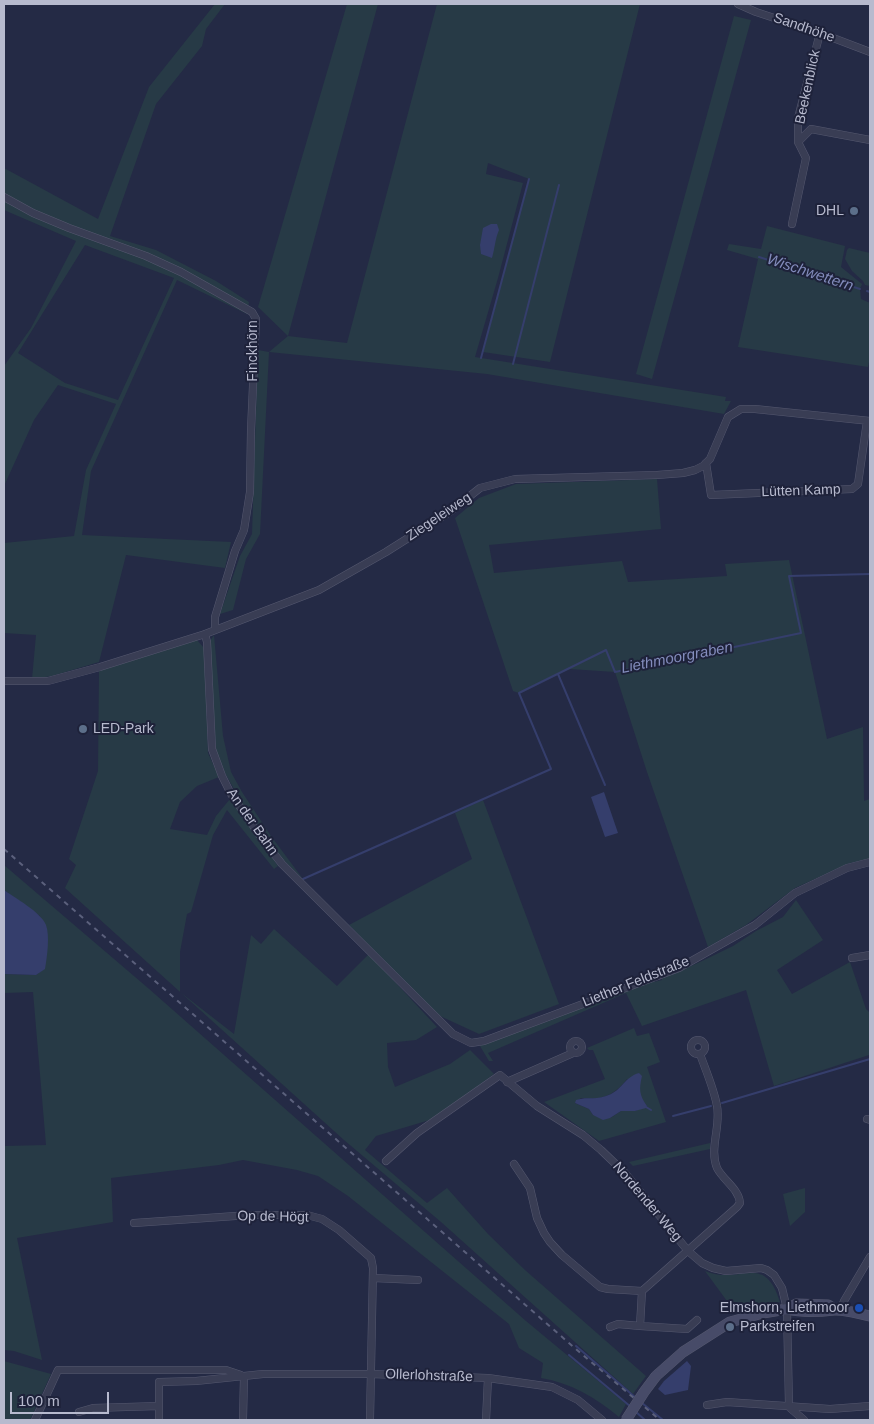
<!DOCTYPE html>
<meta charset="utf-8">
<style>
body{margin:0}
#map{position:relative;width:874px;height:1424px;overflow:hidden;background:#242a45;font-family:Helvetica,sans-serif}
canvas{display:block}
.frame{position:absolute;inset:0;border:5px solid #b7bace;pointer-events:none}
.scale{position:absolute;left:10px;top:1392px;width:99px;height:22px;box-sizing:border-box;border:2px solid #b7bace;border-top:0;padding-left:6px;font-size:15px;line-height:18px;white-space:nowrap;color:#b7bace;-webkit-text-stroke:4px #1e223a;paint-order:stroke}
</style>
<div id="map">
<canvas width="874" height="1424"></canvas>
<div class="frame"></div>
<div class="scale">100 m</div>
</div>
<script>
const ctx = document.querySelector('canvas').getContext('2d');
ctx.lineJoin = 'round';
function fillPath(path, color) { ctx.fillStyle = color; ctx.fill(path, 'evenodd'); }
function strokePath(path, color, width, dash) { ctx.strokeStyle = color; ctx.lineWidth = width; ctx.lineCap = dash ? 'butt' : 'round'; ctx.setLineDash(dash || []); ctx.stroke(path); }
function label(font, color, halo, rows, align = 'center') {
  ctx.font = font + ' Helvetica,sans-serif'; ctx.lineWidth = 4; ctx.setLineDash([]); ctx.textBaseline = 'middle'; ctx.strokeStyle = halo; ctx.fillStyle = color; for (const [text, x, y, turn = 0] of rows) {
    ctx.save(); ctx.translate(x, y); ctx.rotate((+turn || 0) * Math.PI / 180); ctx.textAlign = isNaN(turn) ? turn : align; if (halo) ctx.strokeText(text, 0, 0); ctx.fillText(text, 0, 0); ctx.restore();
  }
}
fillPath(new Path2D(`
 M 215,4 L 225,4 L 206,29 L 202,46 L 156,104 L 110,236 L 156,250 L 216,281 L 249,302 L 247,314 L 177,280 L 91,471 L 82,535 L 231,542 L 225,568 L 126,555 L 99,662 L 52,676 L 32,679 L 36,635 L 4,633 L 4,543 L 74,536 L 86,470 L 116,404 L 58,385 L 34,420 L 4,486 L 4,366 L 31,328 L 76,241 L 4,210 L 4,168 L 98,219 L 149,87 ZM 85,245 L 174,278 L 118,400 L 65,383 L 18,353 Z
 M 347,4 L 378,4 L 288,336 L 347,343 L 437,4 L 640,4 L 550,362 L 483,352 L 529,179 L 488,163 L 486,174 L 523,183 L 498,278 L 475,357 L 726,397 L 725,401 L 731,401 L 724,414 L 487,374 L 269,352 L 260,534 L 246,559 L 233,610 L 220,614 L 240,556 L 252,534 L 258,350 L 269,352 L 288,336 L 258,307 Z
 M 734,16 L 751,20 L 652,379 L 636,374 Z
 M 767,226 L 845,246 L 841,267 L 862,284 L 860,289 L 861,299 L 870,303 L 870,357 L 868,367 L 738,347 L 758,259 L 727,250 L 729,244 L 761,249 Z
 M 849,248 L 870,253 L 870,286 L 865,285 L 863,281 L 852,271 L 845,259 L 847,250 Z
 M 657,479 L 661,529 L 489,545 L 494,573 L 622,561 L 628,582 L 727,576 L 725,564 L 789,560 L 827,739 L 863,727 L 864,801 L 870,799 L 870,859 L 850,863 L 795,888 L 746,925 L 708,947 L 647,772 L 615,672 L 570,669 L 519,693 L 513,691 L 455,518 L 479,498 L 516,484 Z
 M 214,635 L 223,736 L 231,772 L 242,792 L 271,836 L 303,879 L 263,840 L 226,775 L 216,751 L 210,641 Z
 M 197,640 L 204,648 L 208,753 L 219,777 L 197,786 L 180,802 L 170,829 L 207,835 L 216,816 L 230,799 L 278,866 L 274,869 L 227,810 L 213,835 L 191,912 L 187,914 L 180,952 L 180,992 L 234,1034 L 251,935 L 261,944 L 274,929 L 337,986 L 369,954 L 437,1027 L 416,1040 L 387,1043 L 388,1067 L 395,1087 L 450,1064 L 470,1050 L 494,1074 L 433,1119 L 376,1136 L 365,1150 L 427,1203 L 447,1188 L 488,1234 L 525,1270 L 646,1376 L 633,1394 L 441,1222 L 344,1140 L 65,888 L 76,865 L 69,859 L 98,771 L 99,671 Z
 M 483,800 L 559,1004 L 479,1034 L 440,1016 L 349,925 L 472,859 L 455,813 Z
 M 4,865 L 148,988 L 526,1321 L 626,1404 L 619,1417 C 595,1397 571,1383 541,1378 L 543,1363 L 519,1348 L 509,1324 L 348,1196 L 318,1176 L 297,1170 L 243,1160 L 219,1165 L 111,1178 L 113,1222 L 17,1238 L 42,1360 L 14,1351 L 4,1350 L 4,1146 L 46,1145 L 33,992 L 4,993 L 4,974 L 36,975 L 45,968 L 40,916 L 4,890 Z
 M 796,900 L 823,940 L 777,970 L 792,994 L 850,962 L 866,1009 L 870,1013 L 870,1054 L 869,1055 L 774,1086 L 746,990 L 642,1026 L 626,993 L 488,1053 L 493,1061 L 489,1061 L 480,1046 L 485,1042 L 549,1021 L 625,990 L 653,980 L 654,982 L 662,980 L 662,976 L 680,971 L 700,962 L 733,946 L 756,931 L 783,917 Z
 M 634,1028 L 637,1036 L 649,1033 L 660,1062 L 647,1067 L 666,1122 L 599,1141 L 544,1102 L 605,1079 L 593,1050 L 589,1050 L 587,1048 ZM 627,1079 L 640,1086 L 640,1097 L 647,1106 L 635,1111 L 621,1111 L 610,1118 L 593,1115 L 589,1109 L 575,1103 L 581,1098 C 601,1101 615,1095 627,1079 Z
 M 710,1143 L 710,1149 L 633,1166 L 629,1162 Z
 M 805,1188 L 805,1212 L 790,1226 L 783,1194 Z
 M 705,1271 C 741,1286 764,1251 780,1302 L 735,1312 Z
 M 4,1361 L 51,1374 L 30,1420 L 4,1420 Z`), '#273a46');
fillPath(new Path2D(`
 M 491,224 L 497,224 L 499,230 C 495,239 495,248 492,258 L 481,254 L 480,245 L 483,228 Z
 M 604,792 L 618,833 L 605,837 L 591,797 Z
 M 4,890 C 15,898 41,912 46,925 C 50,936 47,957 45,969 L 36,975 L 4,974 Z
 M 639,1073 L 642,1076 C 639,1089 639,1095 647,1106 L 646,1108 L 635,1111 L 621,1111 L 610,1118 L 603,1120 L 593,1115 L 589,1109 L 575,1103 L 576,1100 C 588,1096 597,1101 611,1094 C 623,1088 625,1077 639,1073 Z
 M 687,1361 L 691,1366 L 688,1390 L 665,1395 L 658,1389 L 664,1381 Z`), '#353e6c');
strokePath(new Path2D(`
 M 759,257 L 860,289
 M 867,291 L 870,292
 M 481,358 L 529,179
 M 513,364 L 559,185
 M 558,674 L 605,785
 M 303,879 L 551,769 L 519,693 L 606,650 L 615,672 L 801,633 L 789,576 L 870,574
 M 722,1103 L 870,1059
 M 646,1107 L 651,1110
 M 673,1116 L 711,1106
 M 576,1346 L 636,1398
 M 569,1355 L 631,1407
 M 642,1403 L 663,1420
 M 636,1412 L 645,1420`), '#353e6c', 2);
const street = new Path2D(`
 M 738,4 L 756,12 L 820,33 L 870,52
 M 798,142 L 798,118 L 820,33
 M 4,197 L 33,213 L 69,228 L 146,256 L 181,272 L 252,312 L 256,319 L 251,430 L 250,492 L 244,530 L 235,551 L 215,617 L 215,630
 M 792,224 L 806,158 L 798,142 L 811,129 L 870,140
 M 706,463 L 711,495 L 852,489 L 858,484 L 867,421
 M 205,634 L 207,642 L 212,749 L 222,776 L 231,794 L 263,840 L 282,864 L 453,1034 L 471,1043 L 484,1041 L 679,968 L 755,925 L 795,893 L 847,868 L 870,862
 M 4,681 L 48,681 L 100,667 L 205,634 L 319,590 L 386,552 L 451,511 L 480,488 L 515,479 L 657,475 L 683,473 L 695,470 L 703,466 L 710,459 L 728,417 L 741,409 L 755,409 L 870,421
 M 852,958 L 870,955
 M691 1047a7 7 0 1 1 14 0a7 7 0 1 1-14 0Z
 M570 1047a6 6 0 1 1 12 0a6 6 0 1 1-12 0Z
 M 507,1082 L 573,1053
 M 867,1119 L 870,1120
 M 386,1161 L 417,1133 L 500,1075 L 537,1106 L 583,1135 L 601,1150 L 625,1173 L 688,1251 L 702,1263 L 713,1268 L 726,1271 L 761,1268 L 767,1270 L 774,1275 L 782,1288 L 787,1309 L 789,1406
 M 514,1164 L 530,1188 L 537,1218 L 544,1233 L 550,1242 L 562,1255 L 600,1287 L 608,1289 L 642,1291 L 737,1207 L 740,1203 C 739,1189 723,1180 717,1168 C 709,1149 721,1126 717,1106 C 714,1089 706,1071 700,1054
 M 134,1223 L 250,1215 L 307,1215 L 322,1219 L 339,1230 L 371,1258 L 373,1268 L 370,1420
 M 373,1278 L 418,1280
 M 642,1291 L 640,1326 L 687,1329 L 697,1320
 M 840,1311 L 844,1301 L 870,1257
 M 610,1327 L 618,1324 L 640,1326
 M 707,1405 L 727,1402 L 830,1409 L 870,1406
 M 789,1407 L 804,1420
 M 79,1412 L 93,1408 L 159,1406
 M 35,1420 L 58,1370 L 226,1370 L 241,1375
 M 159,1420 L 159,1382 L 196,1381 L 263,1374 L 370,1374 L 488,1378 L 552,1387 L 578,1400 L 602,1420
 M 243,1420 L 244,1376
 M 486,1420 L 488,1378`);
const secondary = new Path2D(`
 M 787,1309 C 803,1313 818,1312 834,1310 C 846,1309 859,1314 870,1316
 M 656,1376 L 683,1352 L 730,1322 L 763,1313 L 787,1309 L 796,1304 L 828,1305 L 836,1310`);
strokePath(street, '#55586f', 8);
strokePath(secondary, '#55586f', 11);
strokePath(street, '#393d54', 7);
strokePath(secondary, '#474b68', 10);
strokePath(new Path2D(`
 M 4,849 L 577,1350 L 660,1420`), '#5b607c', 2, [5, 5]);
const secondaryBridge = new Path2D(`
 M 626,1420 L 644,1392 L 656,1376`);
strokePath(secondaryBridge, '#55586f', 11, []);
strokePath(secondaryBridge, '#474b68', 10);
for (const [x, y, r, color] of [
 [854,211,5,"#5c6f8a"],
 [83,729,5,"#5c6f8a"],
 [859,1308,5,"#1a4fb4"],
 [730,1327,5,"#5c6f8a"]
]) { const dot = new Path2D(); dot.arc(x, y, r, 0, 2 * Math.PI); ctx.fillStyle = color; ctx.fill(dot); strokePath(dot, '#1e223a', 2); }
label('14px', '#b7bace', '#1e223a', [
 ["Sandhöhe",804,28,19],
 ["Beekenblick",808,87,-78],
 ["Finckhörn",253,351,-90],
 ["Lütten Kamp",801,491,-2],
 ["Ziegeleiweg",439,517,-34],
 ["An der Bahn",252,822,55],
 ["Liether Feldstraße",636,982,-22],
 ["Nordender Weg",647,1202,50],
 ["Op de Högt",273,1217,1],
 ["Ollerlohstraße",429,1376,2]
]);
label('14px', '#b7bace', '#1e223a', [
 ["DHL",844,211],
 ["LED-Park",93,729,"left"],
 ["Elmshorn, Liethmoor",849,1308],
 ["Parkstreifen",740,1327,"left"]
], 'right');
label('italic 15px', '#838cbc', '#1e223a', [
 ["Wischwettern",810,273,18],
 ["Liethmoorgraben",677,658,-11]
]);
</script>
